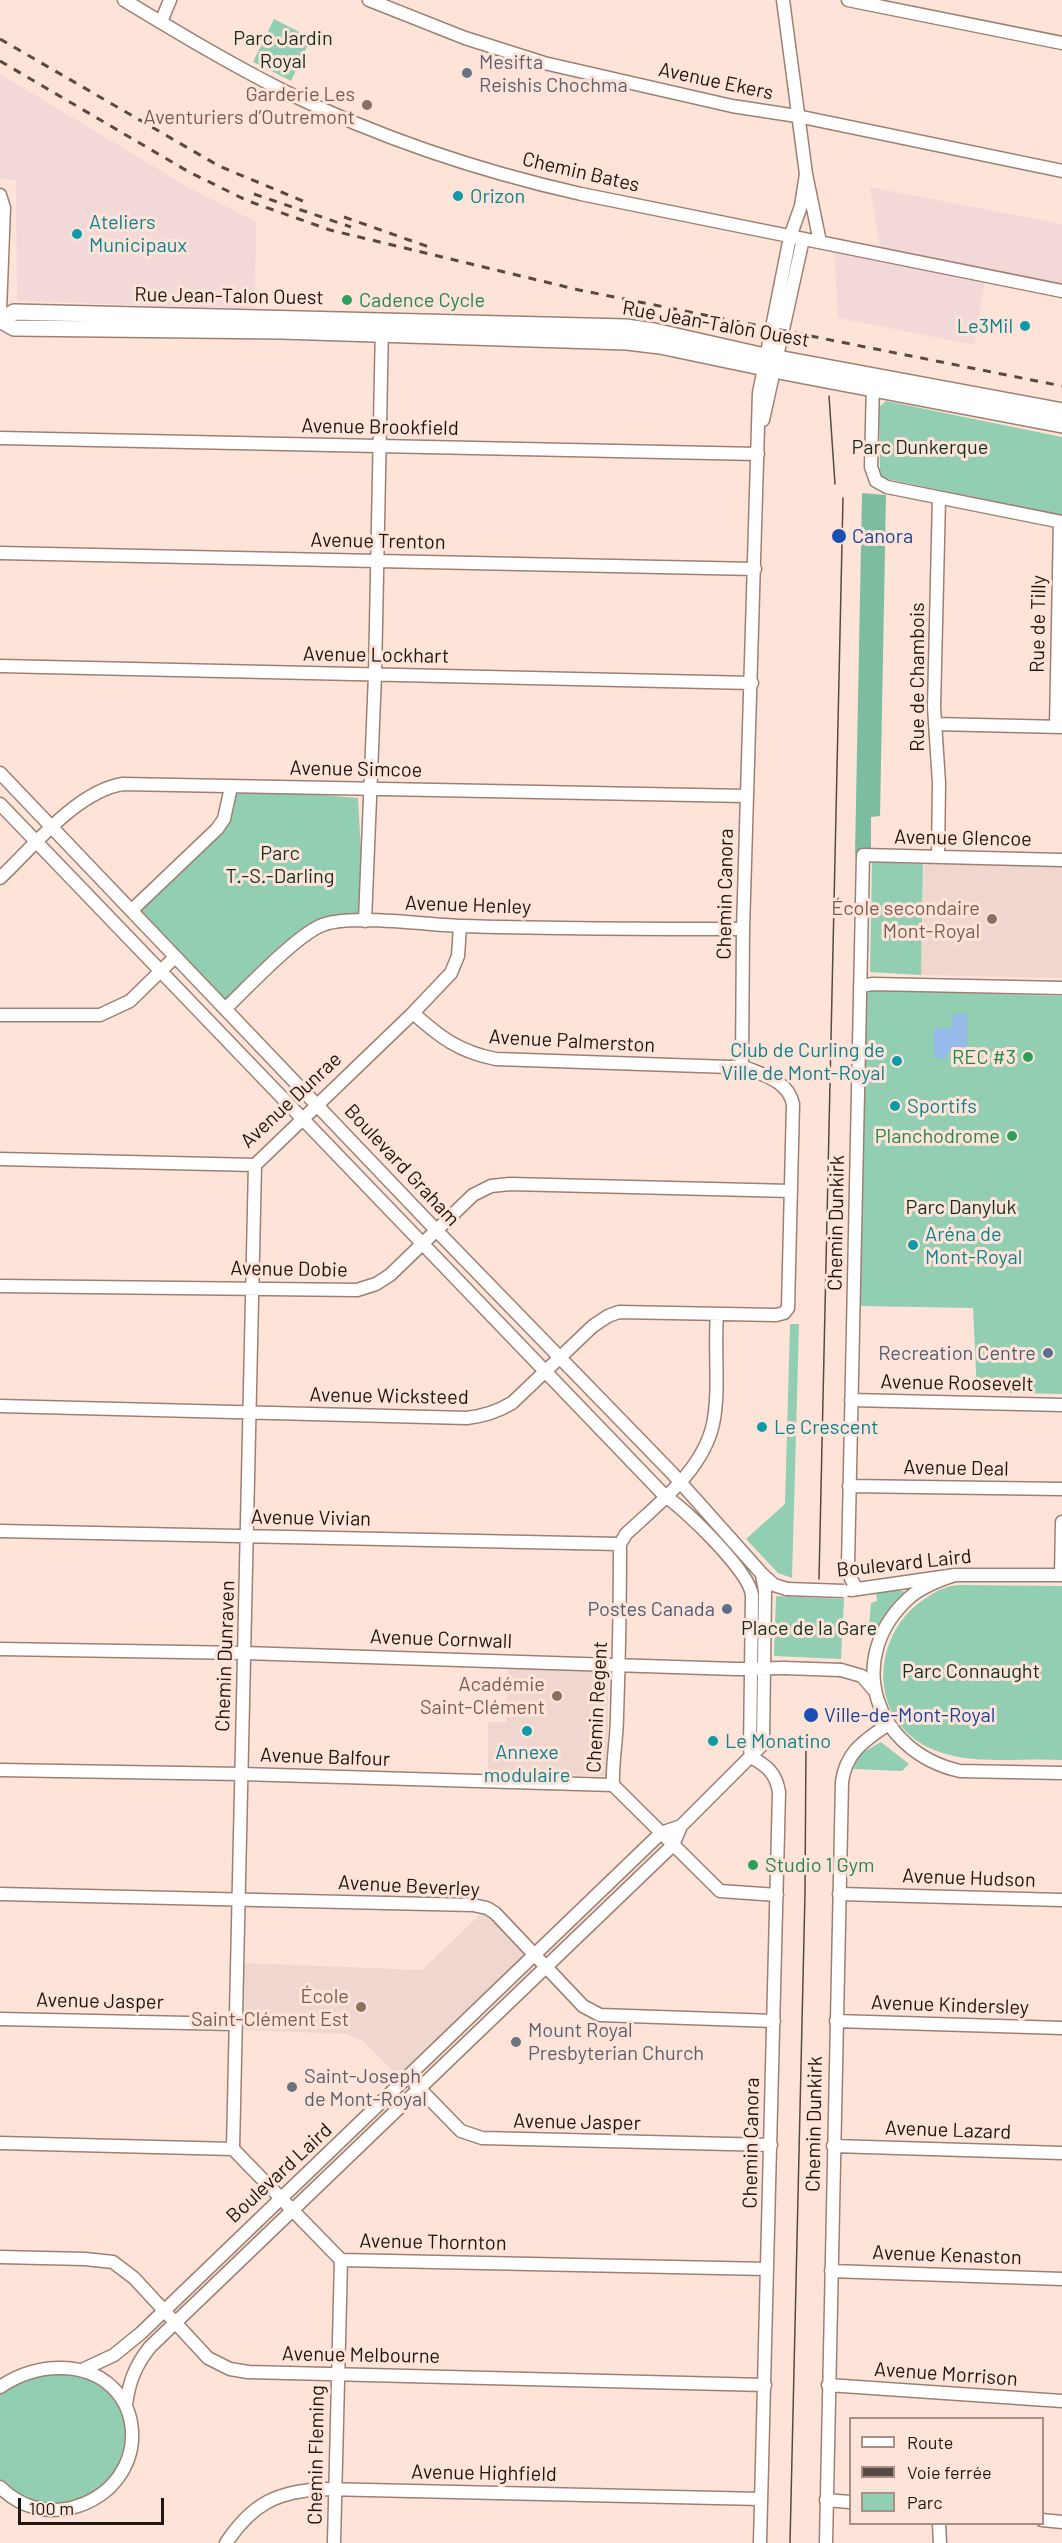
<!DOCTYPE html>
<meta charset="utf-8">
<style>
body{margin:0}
#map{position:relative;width:1062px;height:2543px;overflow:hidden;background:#fee4d8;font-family:Barlow,sans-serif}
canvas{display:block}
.legend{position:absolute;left:849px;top:2417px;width:195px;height:108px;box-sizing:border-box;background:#fee4d8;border:2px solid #a59188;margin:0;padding:8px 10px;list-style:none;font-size:18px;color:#201510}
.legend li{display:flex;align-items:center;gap:12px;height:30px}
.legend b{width:30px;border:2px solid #a59188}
.scale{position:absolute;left:18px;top:2498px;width:146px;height:27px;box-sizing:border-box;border:3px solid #201510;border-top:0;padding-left:8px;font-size:18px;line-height:21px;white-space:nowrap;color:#201510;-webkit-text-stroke:4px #fee4d8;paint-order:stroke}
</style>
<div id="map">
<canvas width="1062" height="2543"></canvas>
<ul class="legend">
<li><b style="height:8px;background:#fff"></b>Route</li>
<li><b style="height:8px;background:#584942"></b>Voie ferrée</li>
<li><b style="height:16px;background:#92ceb2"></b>Parc</li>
</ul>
<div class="scale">100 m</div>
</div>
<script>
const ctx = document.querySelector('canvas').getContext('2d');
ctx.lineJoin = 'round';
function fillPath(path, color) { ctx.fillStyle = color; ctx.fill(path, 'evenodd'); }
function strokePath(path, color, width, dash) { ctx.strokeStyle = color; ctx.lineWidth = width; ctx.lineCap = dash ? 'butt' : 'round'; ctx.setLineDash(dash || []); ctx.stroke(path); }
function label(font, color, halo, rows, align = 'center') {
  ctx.font = font + ' Barlow,sans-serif'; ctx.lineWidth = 6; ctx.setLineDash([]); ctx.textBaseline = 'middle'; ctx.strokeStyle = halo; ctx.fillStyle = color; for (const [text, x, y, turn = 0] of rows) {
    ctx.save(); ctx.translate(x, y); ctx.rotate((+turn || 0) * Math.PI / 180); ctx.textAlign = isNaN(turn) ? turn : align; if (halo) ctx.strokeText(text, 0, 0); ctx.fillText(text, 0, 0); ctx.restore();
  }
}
fillPath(new Path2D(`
 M 0,74 L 193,190 L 256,222 L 255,309 L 17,301 L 16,180 L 0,179 Z
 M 870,187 L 1062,224 L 1062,297 L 985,282 L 974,345 L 838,318 L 834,249 L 881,254 Z`), '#f3d8d8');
fillPath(new Path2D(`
 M 924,859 L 1062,863 L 1062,978 L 921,975 Z
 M 508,1662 L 608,1671 L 608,1776 L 488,1774 L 488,1722 L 506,1722 Z
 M 487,1908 L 536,1955 L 407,2076 L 397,2075 L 363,2041 L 346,2034 L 245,2030 L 242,2024 L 244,1963 L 422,1970 Z`), '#efd6ce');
fillPath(new Path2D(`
 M 274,19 L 311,38 L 291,81 L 253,62 Z
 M 886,401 L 1062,437 L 1062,515 L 882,478 L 880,473 L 879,407 Z
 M 231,787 L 358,798 L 365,921 L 321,925 L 225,1009 L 132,910 L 217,829 Z
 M 872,862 L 923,864 L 921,975 L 870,972 Z
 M 866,990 L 1062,996 L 1062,1394 L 977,1392 L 973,1308 L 859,1306 Z
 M 790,1324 L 799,1324 L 792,1578 L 778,1573 L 746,1539 L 785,1504 Z
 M 959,1585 L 1062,1586 L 1062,1760 C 1017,1757 963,1768 922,1744 C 866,1710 874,1631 926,1598 C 936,1591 946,1586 959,1585 Z
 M 899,1590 L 905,1592 L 891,1607 L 880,1627 L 869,1626 L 871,1603 L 877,1601 L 876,1593 Z
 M 776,1596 L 844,1599 L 841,1659 L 774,1656 Z
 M 881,1742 L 909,1764 L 902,1771 L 853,1769 L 860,1754 Z
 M 54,2374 C 87,2374 100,2385 126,2405 C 126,2420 129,2437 125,2452 C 115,2491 65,2516 27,2500 C 18,2496 9,2488 0,2482 L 0,2394 C 17,2382 33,2376 54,2374 Z`), '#92ceb2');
fillPath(new Path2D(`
 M 862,493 L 886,495 L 880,816 L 871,817 L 871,855 L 855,854 Z`), '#7cbd9f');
fillPath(new Path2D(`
 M 953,1014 L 967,1014 L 967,1050 L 948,1050 L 947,1058 L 934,1058 L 934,1028 L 952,1028 Z`), '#96bbea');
const minor = new Path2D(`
 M 124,0 C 177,32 230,64 286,92 C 380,138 479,171 581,194 L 1062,291
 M 369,0 L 465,38 L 544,63 L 732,106 L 797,116 L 1062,171
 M 783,0 L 806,174 L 820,242
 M 848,0 L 1062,43
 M 161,22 L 170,0
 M 0,195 L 4,208 L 0,311
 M 873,382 L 871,467 L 876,481 L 887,487 L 1062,522
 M 763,420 L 803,239
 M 0,438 L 758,454
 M 0,553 L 755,569
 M 0,666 L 752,683
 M 935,724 L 1062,727
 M 1056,727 L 1060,522
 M 0,773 L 436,1230 L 672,1473 L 762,1574 L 774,1585 L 787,1589
 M 0,804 L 665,1496 C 686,1510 749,1571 752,1595 L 750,1749 L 751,1757 C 767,1766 776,1773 779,1792 L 760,2543
 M 938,857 L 939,783 L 934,707 L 939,498
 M 0,878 C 33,847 77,791 123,784 L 746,796
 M 132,910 L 217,829 L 224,819 L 231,787
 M 365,921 L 375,675 L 382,325
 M 860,986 L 873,984 L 1062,988
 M 225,1009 C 248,987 294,938 320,926 C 347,913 428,925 461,926 C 555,929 649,929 743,929
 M 413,1013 C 440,1037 459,1052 496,1059 L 730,1067 L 742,1066
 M 0,1015 L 100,1015 L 130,1001 L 175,957
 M 742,1066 L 743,929 L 759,393 L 790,237 L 801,206 L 806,174
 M 0,1159 L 255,1165 L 413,1013 L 451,973 L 458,956 L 460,926
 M 0,1286 L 357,1290 L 376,1284 L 390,1275 L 473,1195 L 491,1186 L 510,1184 L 791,1191
 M 717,1314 C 714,1348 720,1392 713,1424 C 703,1470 659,1503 626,1534 L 620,1544 C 620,1601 619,1658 617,1716 C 617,1739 612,1762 613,1785 L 720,1891 L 777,1895
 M 851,1400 L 1062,1405
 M 0,1406 L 467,1418 C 484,1416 497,1412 512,1403 L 593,1326 L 608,1316 L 619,1312 L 776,1315 L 784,1313 L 788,1308 L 793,1104 C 788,1080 762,1075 742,1066
 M 849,1486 L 1062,1489
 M 0,1531 L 620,1544
 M 955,1575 C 939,1580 923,1586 910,1597 C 842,1658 875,1752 960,1771 L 1062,1773
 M 1061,1575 L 1062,1522
 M 857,1589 L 851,1579 L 848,1565 L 863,855 L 1062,860
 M 851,1590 L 955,1575 L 1062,1575
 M 0,1649 L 244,1653 L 736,1669 L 784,1668
 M 841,1670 L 862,1676 L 873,1689
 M 0,1770 L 241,1774 L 613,1785
 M 0,1894 L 473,1905 L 487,1908 L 495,1913 L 583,2006 L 600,2015 L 774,2021
 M 839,1894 L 1062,1900
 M 0,2019 L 235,2024
 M 836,2021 L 1062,2028
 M 415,2084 L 461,2131 L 482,2138 L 771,2145
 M 0,2143 L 233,2149 L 341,2260 L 767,2269
 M 833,2146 L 1062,2153
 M 233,2149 L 255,1165
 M 0,2257 L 85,2259 L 113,2262 L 134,2278 L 208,2358 L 230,2369 L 248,2372 L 765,2385
 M 831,2271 L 1062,2279
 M 82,2370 L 114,2355 L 141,2333 L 661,1833 L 681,1826 L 761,1746 L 763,1741 L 765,1591 L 762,1575
 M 828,2385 L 1062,2401
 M 0,2387 C 19,2374 37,2368 60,2368 C 149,2368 159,2485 71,2508 C 44,2514 19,2506 0,2487
 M 126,2405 C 129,2382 135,2366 150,2347 L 673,1845 L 681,1826
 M 826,2500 L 850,2502
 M 1042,2520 L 1062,2522
 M 939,2524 L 940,2543
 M 226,2543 C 252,2504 277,2491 324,2489 L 761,2499
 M 334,2543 L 341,2260
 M 826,2543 L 842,1782 C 846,1752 864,1741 887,1725`);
const major = new Path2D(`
 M 0,320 L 14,312 L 626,327 L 654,331 L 756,354 L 1062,411
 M 0,320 L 14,328 L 281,331 L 627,342 L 660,346 L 784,372 L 1062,425`);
strokePath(minor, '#9d8072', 15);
strokePath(major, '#9d8072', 18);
strokePath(minor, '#fff', 12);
strokePath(major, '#fff', 15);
strokePath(new Path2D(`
 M 829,396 L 835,484
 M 819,1579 L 843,498
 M 790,2543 L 805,1893 L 806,1742`), '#584942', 1.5);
strokePath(new Path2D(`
 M 0,39 L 219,166 L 310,204
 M 0,61 L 189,172 L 248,201 L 330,230 L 579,290 L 1062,386
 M 254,194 L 351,227
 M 344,217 L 429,247`), '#584942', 3, [8, 8]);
const minorBridge = new Path2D(`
 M 787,1589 L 844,1591
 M 784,1668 L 841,1670`);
strokePath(minorBridge, '#9d8072', 15, []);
strokePath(minorBridge, '#fff', 12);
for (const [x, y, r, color] of [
 [467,73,6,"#6b7280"],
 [367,105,6,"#8d6e63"],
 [458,196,6,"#0f9aa8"],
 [77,234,6,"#0f9aa8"],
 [347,300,6,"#2e9e5b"],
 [1025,326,6,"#0f9aa8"],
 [839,536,8,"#1a4fb4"],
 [992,919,6,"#8d6e63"],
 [1028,1057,6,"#2e9e5b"],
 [897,1061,6,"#0f9aa8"],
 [895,1106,6,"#0f9aa8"],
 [1012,1136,6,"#2e9e5b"],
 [913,1245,6,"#0f9aa8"],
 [1048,1353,6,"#5c6f8a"],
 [762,1427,6,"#0f9aa8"],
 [727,1609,6,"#5c6f8a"],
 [557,1696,6,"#8d6e63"],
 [811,1715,8,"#1a4fb4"],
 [527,1731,6,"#0f9aa8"],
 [713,1741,6,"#0f9aa8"],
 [753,1865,6,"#2e9e5b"],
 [361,2007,6,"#8d6e63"],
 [516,2042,6,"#6b7280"],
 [292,2087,6,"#6b7280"]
]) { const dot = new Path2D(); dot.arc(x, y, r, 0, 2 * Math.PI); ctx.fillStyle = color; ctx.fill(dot); strokePath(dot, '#fee4d8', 2); }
label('20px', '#123124', '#fee4d8', [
 ["Parc Jardin",283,38],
 ["Royal",283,61],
 ["Parc Dunkerque",920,447],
 ["Parc",280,853],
 ["T.-S.-Darling",280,876],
 ["Parc Danyluk",961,1207],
 ["Place de la Gare",809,1628],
 ["Parc Connaught",971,1671]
]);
label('20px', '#5b616d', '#fee4d8', [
 ["Mesifta",479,62],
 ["Reishis Chochma",479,85],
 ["Mount Royal",528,2030],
 ["Presbyterian Church",528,2053],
 ["Saint-Joseph",304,2076],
 ["de Mont-Royal",304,2099]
], 'left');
label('20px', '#201510', '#fee4d8', [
 ["Avenue Ekers",716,81,12],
 ["Chemin Bates",581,172,13],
 ["Rue Jean-Talon Ouest",229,296,1],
 ["Rue Jean-Talon Ouest",716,324,10],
 ["Avenue Brookfield",380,427,1],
 ["Avenue Trenton",378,541,1],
 ["Rue de Tilly",1038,624,-89],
 ["Avenue Lockhart",376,655,1],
 ["Rue de Chambois",917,677,-90],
 ["Avenue Simcoe",356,769,1],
 ["Avenue Glencoe",963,838,1],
 ["Chemin Canora",725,894,-89],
 ["Avenue Henley",468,905,2],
 ["Avenue Palmerston",572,1041,3],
 ["Avenue Dunrae",291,1100,-43],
 ["Boulevard Graham",402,1165,47],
 ["Chemin Dunkirk",836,1223,-89],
 ["Avenue Dobie",289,1269,1],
 ["Avenue Roosevelt",957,1383,1],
 ["Avenue Wicksteed",389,1396,1],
 ["Avenue Deal",956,1468,1],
 ["Avenue Vivian",311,1518,1],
 ["Boulevard Laird",904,1563,-6],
 ["Avenue Cornwall",441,1639,2],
 ["Chemin Dunraven",225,1656,-88],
 ["Chemin Regent",597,1707,-87],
 ["Avenue Balfour",325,1757,2],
 ["Avenue Hudson",969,1878,2],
 ["Avenue Beverley",409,1886,3],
 ["Avenue Jasper",100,2001,1],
 ["Avenue Kindersley",950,2005,2],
 ["Avenue Jasper",577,2122,1],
 ["Chemin Dunkirk",814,2124,-89],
 ["Avenue Lazard",948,2130,2],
 ["Chemin Canora",751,2143,-89],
 ["Boulevard Laird",279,2173,-43],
 ["Avenue Thornton",433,2242,1],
 ["Avenue Kenaston",947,2255,2],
 ["Avenue Melbourne",361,2355,1],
 ["Avenue Morrison",946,2374,4],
 ["Chemin Fleming",316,2455,-89],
 ["Avenue Highfield",484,2473,1]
]);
label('20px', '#785e54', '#fee4d8', [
 ["Garderie Les",355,94],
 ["Aventuriers d’Outremont",355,117],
 ["École secondaire",980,908],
 ["Mont-Royal",980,931],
 ["Académie",545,1684],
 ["Saint-Clément",545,1707],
 ["École",349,1996],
 ["Saint-Clément Est",349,2019]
], 'right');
label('20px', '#0d838f', '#fee4d8', [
 ["Orizon",470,196],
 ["Ateliers",89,222],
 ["Municipaux",89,245],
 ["Le3Mil",1013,326,"right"],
 ["Club de Curling de",885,1050,"right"],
 ["Ville de Mont-Royal",885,1073,"right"],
 ["Sportifs",907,1106],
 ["Aréna de",925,1234],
 ["Mont-Royal",925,1257],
 ["Le Crescent",774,1427],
 ["Le Monatino",725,1741],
 ["Annexe",527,1752,"center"],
 ["modulaire",527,1775,"center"]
], 'left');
label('20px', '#27864d', '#fee4d8', [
 ["Cadence Cycle",359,300],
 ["REC #3",1016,1057,"right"],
 ["Planchodrome",1000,1136,"right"],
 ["Studio 1 Gym",765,1865]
], 'left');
label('20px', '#164399', '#fee4d8', [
 ["Canora",852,536],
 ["Ville-de-Mont-Royal",824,1715]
], 'left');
label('20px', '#4e5e75', '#fee4d8', [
 ["Recreation Centre",1036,1353],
 ["Postes Canada",715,1609]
], 'right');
</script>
